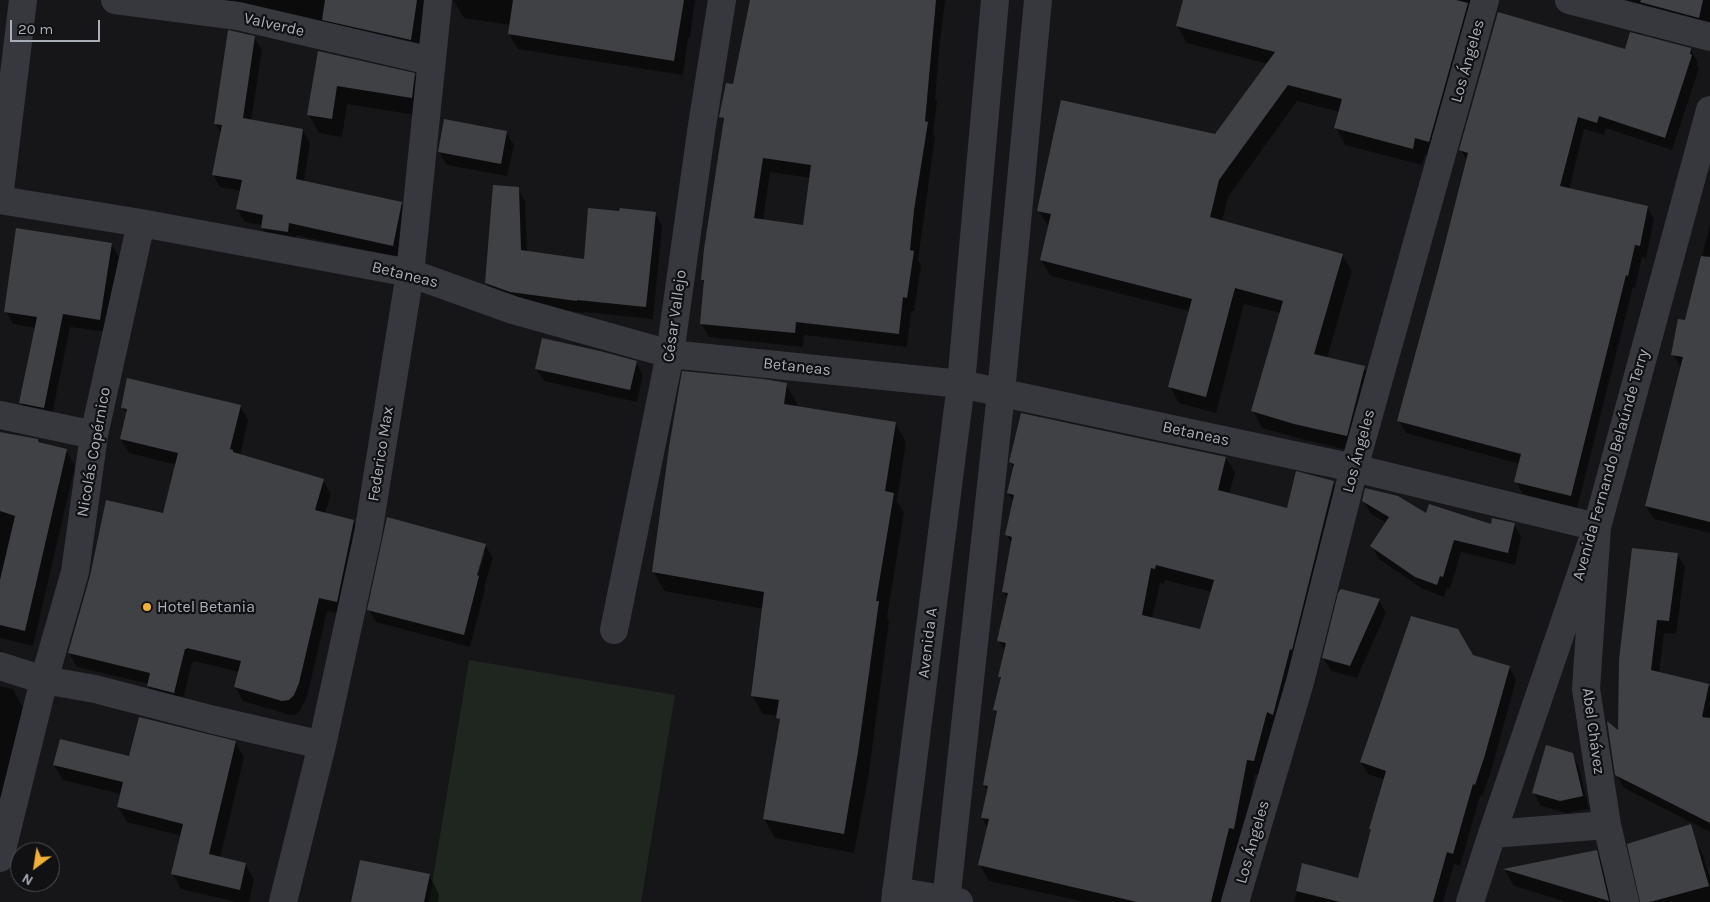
<!DOCTYPE html>
<meta charset="utf-8">
<style>
body{margin:0}
#map{position:relative;width:1710px;height:902px;overflow:hidden;background:#161618;font-family:Karla,sans-serif}
canvas{display:block}
.north{position:absolute;left:10px;top:842px;width:50px;height:50px;box-sizing:border-box;background:#111113;border:1px solid #4d4f55;border-radius:50%;rotate:211deg;font-size:14px;font-weight:700;line-height:20px;text-align:center;color:#a8adb8}
.north::after{content:'';display:block;margin:auto;width:18px;height:22px;background:#f2b134;clip-path:polygon(50% 0,100% 100%,50% 72%,0 100%)}
.scale{position:absolute;left:10px;top:20px;width:90px;height:22px;box-sizing:border-box;border:2px solid #a8adb8;border-top:0;padding-left:6px;font-size:15px;line-height:18px;white-space:nowrap;color:#a8adb8;-webkit-text-stroke:4px #111113;paint-order:stroke}
</style>
<div id="map">
<canvas width="1710" height="902"></canvas>
<div class="north">N</div>
<div class="scale">20 m</div>
</div>
<script>
const ctx = document.querySelector('canvas').getContext('2d');
ctx.lineJoin = 'round';
function fillPath(path, color) { ctx.fillStyle = color; ctx.fill(path, 'evenodd'); }
function strokePath(path, color, width, dash) { ctx.strokeStyle = color; ctx.lineWidth = width; ctx.lineCap = dash ? 'butt' : 'round'; ctx.setLineDash(dash || []); ctx.stroke(path); }
function label(font, color, halo, rows, align = 'center') {
  ctx.font = font + ' Karla,sans-serif'; ctx.lineWidth = 4.5; ctx.setLineDash([]); ctx.textBaseline = 'middle'; ctx.strokeStyle = halo; ctx.fillStyle = color; for (const [text, x, y, turn = 0] of rows) {
    ctx.save(); ctx.translate(x, y); ctx.rotate((+turn || 0) * Math.PI / 180); ctx.textAlign = isNaN(turn) ? turn : align; if (halo) ctx.strokeText(text, 0, 0); ctx.fillText(text, 0, 0); ctx.restore();
  }
}
fillPath(new Path2D(`
 M 469,660 L 675,695 L 641,902 L 429,902 Z`), '#1e261f');
fillPath(new Path2D(`
 M 205,0 L 447,0 L 419,55 Z
 M 451,0 L 695,0 L 690,38 L 688,38 L 683,75 L 518,49 L 509,34 L 511,25 L 464,18 L 454,1 Z
 M 751,0 L 945,0 L 940,41 L 935,99 L 937,101 L 933,133 L 935,137 L 918,260 L 921,266 L 914,311 L 911,311 L 907,347 L 804,335 L 803,347 L 709,337 L 701,323 L 705,285 L 702,280 L 725,124 L 721,117 L 734,86 ZM 770,172 L 811,178 L 804,227 L 763,221 Z
 M 1184,0 L 1471,0 L 1438,158 L 1425,154 L 1422,165 L 1345,145 L 1336,128 L 1340,112 L 1297,101 L 1228,197 L 1222,221 L 1342,255 L 1352,271 L 1327,358 L 1364,368 L 1374,384 L 1356,452 L 1305,440 L 1262,428 L 1253,411 L 1281,313 L 1244,304 L 1216,413 L 1179,403 L 1170,387 L 1189,311 L 1051,276 L 1041,260 L 1049,227 L 1038,210 L 1215,136 L 1268,64 L 1187,43 L 1177,26 Z
 M 1615,0 L 1710,0 L 1710,26 Z
 M 254,37 L 262,50 L 251,121 L 302,130 L 310,142 L 304,182 L 401,203 L 408,216 L 400,258 L 296,235 L 295,245 L 269,241 L 262,228 L 262,225 L 245,222 L 237,209 L 241,191 L 220,187 L 213,174 L 221,134 L 215,123 Z
 M 1690,49 L 1698,62 L 1697,65 L 1699,68 L 1672,150 L 1606,128 L 1604,135 L 1584,129 L 1569,190 L 1647,207 L 1654,219 L 1646,258 L 1642,257 L 1635,288 L 1633,287 L 1577,508 L 1523,494 L 1516,482 L 1520,464 L 1406,433 L 1399,421 L 1440,268 L 1467,161 L 1461,150 L 1626,50 Z
 M 319,52 L 414,74 L 425,93 L 422,116 L 347,104 L 342,137 L 319,133 L 309,115 Z
 M 506,132 L 514,145 L 507,176 L 447,165 L 439,152 Z
 M 518,189 L 525,201 L 527,252 L 585,260 L 620,212 L 655,213 L 662,226 L 653,319 L 584,312 L 584,313 L 518,305 L 494,296 L 486,283 Z
 M 1710,224 L 1710,533 L 1654,519 L 1646,506 L 1682,368 L 1673,355 L 1686,322 Z
 M 111,244 L 119,257 L 107,332 L 70,327 L 51,420 L 28,416 L 20,403 L 36,328 L 13,324 L 6,311 Z
 M 636,362 L 643,375 L 637,402 L 544,381 L 536,369 Z
 M 786,385 L 797,403 L 797,407 L 895,423 L 906,442 L 897,501 L 904,513 L 887,617 L 889,621 L 869,772 L 854,853 L 775,838 L 764,819 L 781,724 L 778,716 L 763,714 L 752,695 L 764,609 L 664,591 L 654,572 Z
 M 240,406 L 248,420 L 240,456 L 323,481 L 331,494 L 325,514 L 354,521 L 362,535 L 345,615 L 327,611 L 307,697 L 301,709 L 297,714 L 290,715 L 243,701 L 235,687 L 239,672 L 195,661 L 194,663 L 192,662 L 181,707 L 156,700 L 148,686 L 149,684 L 77,667 L 69,653 L 164,514 L 177,465 L 129,453 L 121,439 L 127,415 L 123,408 Z
 M 0,432 L 37,440 L 39,444 L 66,450 L 75,466 L 33,646 L 0,638 Z
 M 1226,458 L 1235,473 L 1229,494 L 1288,509 L 1333,482 L 1342,497 L 1263,776 L 1255,774 L 1243,844 L 1238,843 L 1223,902 L 1085,902 L 989,881 L 980,865 L 988,828 L 982,818 L 988,791 L 984,785 L 998,716 L 994,710 L 1001,680 L 1000,677 L 1005,652 L 999,641 L 1008,600 L 1003,592 L 1012,545 L 1007,535 L 1014,503 L 1008,493 L 1014,469 L 1011,462 ZM 1165,580 L 1212,592 L 1201,631 L 1152,619 L 1160,583 L 1164,584 Z
 M 1363,501 L 1427,515 L 1492,526 L 1514,524 L 1521,537 L 1515,565 L 1461,552 L 1450,589 L 1447,588 L 1444,597 L 1423,589 L 1379,559 L 1372,546 L 1387,523 L 1371,514 Z
 M 485,545 L 493,558 L 484,587 L 485,589 L 470,647 L 376,622 L 369,610 ZM 482,553 L 485,553 L 476,581 L 474,581 Z
 M 1677,554 L 1685,567 L 1676,634 L 1664,633 L 1659,673 L 1710,686 L 1710,832 L 1624,788 L 1616,774 L 1620,732 Z
 M 1379,600 L 1386,613 L 1357,678 L 1331,671 L 1323,658 Z
 M 1472,656 L 1509,667 L 1516,680 L 1491,771 L 1482,797 L 1480,796 L 1460,866 L 1454,864 L 1443,902 L 1294,902 L 1303,865 L 1359,879 L 1372,831 L 1371,829 L 1385,780 L 1368,774 L 1361,762 Z
 M 0,686 L 13,689 L 23,708 L 5,798 L 0,797 Z
 M 235,742 L 244,757 L 220,858 L 245,864 L 254,879 L 249,902 L 237,902 L 181,889 L 173,874 L 182,836 L 127,822 L 118,807 L 121,794 L 63,780 L 54,765 L 130,757 Z
 M 1572,754 L 1579,767 L 1589,809 L 1567,813 L 1541,806 L 1534,793 Z
 M 1695,841 L 1703,855 L 1710,879 L 1710,902 L 1641,902 Z
 M 1596,851 L 1606,868 L 1614,902 L 1567,902 L 1514,886 L 1505,870 Z
 M 429,875 L 439,894 L 438,902 L 352,902 Z`), '#0007');
fillPath(new Path2D(`
 M 325,0 L 417,0 L 411,40 L 322,20 Z
 M 513,0 L 684,0 L 674,61 L 508,34 Z
 M 750,0 L 936,0 L 925,121 L 928,122 L 914,210 L 910,250 L 914,251 L 907,298 L 903,297 L 899,334 L 796,322 L 795,333 L 700,324 L 704,280 L 701,280 L 704,249 L 724,118 L 719,117 L 726,83 L 733,84 ZM 763,158 L 811,165 L 803,225 L 754,218 Z
 M 1183,0 L 1456,0 L 1468,3 L 1429,142 L 1415,138 L 1413,149 L 1334,128 L 1342,99 L 1288,85 L 1219,180 L 1210,217 L 1343,254 L 1314,354 L 1365,366 L 1347,436 L 1294,424 L 1251,411 L 1283,301 L 1235,288 L 1206,397 L 1168,387 L 1192,299 L 1040,260 L 1051,214 L 1037,211 L 1061,100 L 1215,134 L 1275,52 L 1176,26 Z
 M 1641,0 L 1703,0 L 1699,18 L 1640,2 Z
 M 1498,12 L 1625,49 L 1630,32 L 1691,48 L 1690,54 L 1692,55 L 1665,138 L 1599,116 L 1597,123 L 1578,117 L 1560,186 L 1648,206 L 1640,246 L 1635,245 L 1628,276 L 1626,275 L 1571,496 L 1514,482 L 1521,454 L 1397,421 L 1439,267 L 1468,153 L 1459,150 Z
 M 228,30 L 255,36 L 243,118 L 303,129 L 296,179 L 402,202 L 393,246 L 289,223 L 288,232 L 261,228 L 263,215 L 236,209 L 242,180 L 212,175 L 222,125 L 214,124 Z
 M 318,51 L 415,73 L 412,98 L 337,86 L 332,119 L 307,115 Z
 M 444,119 L 507,131 L 501,164 L 438,152 Z
 M 493,185 L 519,187 L 521,250 L 584,259 L 588,208 L 619,211 L 620,208 L 656,212 L 646,307 L 577,300 L 577,301 L 510,292 L 485,283 Z
 M 16,228 L 112,243 L 100,320 L 63,314 L 44,408 L 19,403 L 37,317 L 4,312 Z
 M 1701,256 L 1710,257 L 1710,522 L 1645,506 L 1683,357 L 1671,355 L 1678,319 L 1685,320 Z
 M 542,338 L 600,351 L 637,361 L 630,390 L 535,369 Z
 M 682,371 L 764,379 L 787,383 L 784,404 L 896,422 L 885,491 L 894,493 L 876,601 L 879,601 L 858,752 L 844,834 L 763,819 L 780,719 L 776,718 L 779,700 L 751,696 L 764,592 L 652,572 L 669,447 Z
 M 127,378 L 241,405 L 230,449 L 233,450 L 233,452 L 324,479 L 315,510 L 354,520 L 337,602 L 319,598 L 299,683 L 294,695 L 289,700 L 282,701 L 234,687 L 241,661 L 187,648 L 187,649 L 185,649 L 174,693 L 147,686 L 150,673 L 68,653 L 90,576 L 106,500 L 163,513 L 178,453 L 120,439 L 127,409 L 121,408 Z
 M 1021,413 L 1226,457 L 1218,490 L 1287,508 L 1296,471 L 1334,481 L 1292,650 L 1290,649 L 1273,715 L 1267,712 L 1254,761 L 1247,760 L 1234,829 L 1229,828 L 1211,902 L 1137,902 L 978,865 L 989,819 L 981,818 L 988,786 L 983,785 L 997,711 L 993,710 L 1001,677 L 998,677 L 1006,643 L 997,641 L 1008,593 L 1002,592 L 1012,537 L 1005,535 L 1014,495 L 1007,493 L 1014,464 L 1009,462 ZM 1156,565 L 1214,580 L 1200,629 L 1142,615 L 1151,568 L 1155,569 Z
 M 0,432 L 38,439 L 38,442 L 67,449 L 25,631 L 0,625 L 0,580 L 15,516 L 0,511 Z
 M 1365,488 L 1398,496 L 1426,513 L 1429,504 L 1491,524 L 1492,518 L 1515,523 L 1508,553 L 1454,540 L 1443,577 L 1440,576 L 1437,585 L 1415,577 L 1370,546 L 1389,517 L 1362,501 Z
 M 387,517 L 486,544 L 477,575 L 479,576 L 464,635 L 367,610 Z
 M 1632,548 L 1678,553 L 1669,621 L 1657,620 L 1651,670 L 1709,684 L 1702,717 L 1710,718 L 1710,823 L 1615,775 L 1607,721 L 1618,730 L 1619,660 Z
 M 1341,589 L 1380,599 L 1350,666 L 1322,658 L 1338,593 Z
 M 1411,616 L 1458,629 L 1473,655 L 1510,666 L 1484,758 L 1475,785 L 1473,784 L 1453,854 L 1447,852 L 1433,902 L 1340,902 L 1296,891 L 1302,863 L 1358,878 L 1371,829 L 1369,829 L 1386,771 L 1360,762 Z
 M 139,717 L 236,741 L 209,854 L 246,863 L 240,890 L 171,874 L 183,824 L 117,807 L 123,782 L 53,765 L 60,739 L 129,756 Z
 M 1546,745 L 1573,753 L 1583,796 L 1560,801 L 1532,793 Z
 M 1691,824 L 1709,886 L 1650,902 L 1640,902 L 1627,844 Z
 M 1597,850 L 1609,901 L 1503,869 Z
 M 360,860 L 430,874 L 424,902 L 351,902 Z`), '#404145');
strokePath(new Path2D(`
 M 115,0 L 238,16 L 431,61
 M 1569,0 L 1710,37
 M 0,190 L 23,0
 M 0,200 L 141,223 L 410,273 L 513,310 L 670,354 L 961,384 L 1354,468 L 1597,527 L 1586,689 L 1607,825 L 1625,902
 M 0,415 L 94,435
 M 614,630 L 670,354 L 701,132 L 722,0
 M 0,666 L 44,680 L 95,689 L 214,720 L 322,745
 M 1492,834 L 1607,825
 M 0,858 L 44,680 L 75,572 L 94,435 L 141,223
 M 896,891 L 959,902
 M 283,902 L 322,745 L 368,534 L 410,273 L 438,0
 M 895,902 L 961,384 L 995,0
 M 946,902 L 1001,393 L 1038,0
 M 1235,902 L 1300,682 L 1354,468 L 1485,0
 M 1470,902 L 1492,834 L 1597,527 L 1710,110`), '#37383d', 28);
for (const [x, y, r, color] of [
 [147,607,5,"#f2b134"]
]) { const dot = new Path2D(); dot.arc(x, y, r, 0, 2 * Math.PI); ctx.fillStyle = color; ctx.fill(dot); strokePath(dot, '#111113', 2); }
label('16px', '#a8adb8', '#111113', [
 ["Valverde",274,25,13],
 ["Los Ángeles",1468,61,-74],
 ["Betaneas",405,275,14],
 ["César Vallejo",675,316,-82],
 ["Betaneas",797,367,6],
 ["Betaneas",1196,434,12],
 ["Los Ángeles",1359,451,-75],
 ["Nicolás Copérnico",94,452,-80],
 ["Federico Max",381,454,-81],
 ["Avenida Fernando Belaúnde Terry",1611,465,-74],
 ["Avenida A",928,643,-83],
 ["Abel Chávez",1593,731,82],
 ["Los Ángeles",1253,842,-74]
]);
label('16px', '#a8adb8', '#111113', [
 ["Hotel Betania",157,607]
], 'left');
</script>
